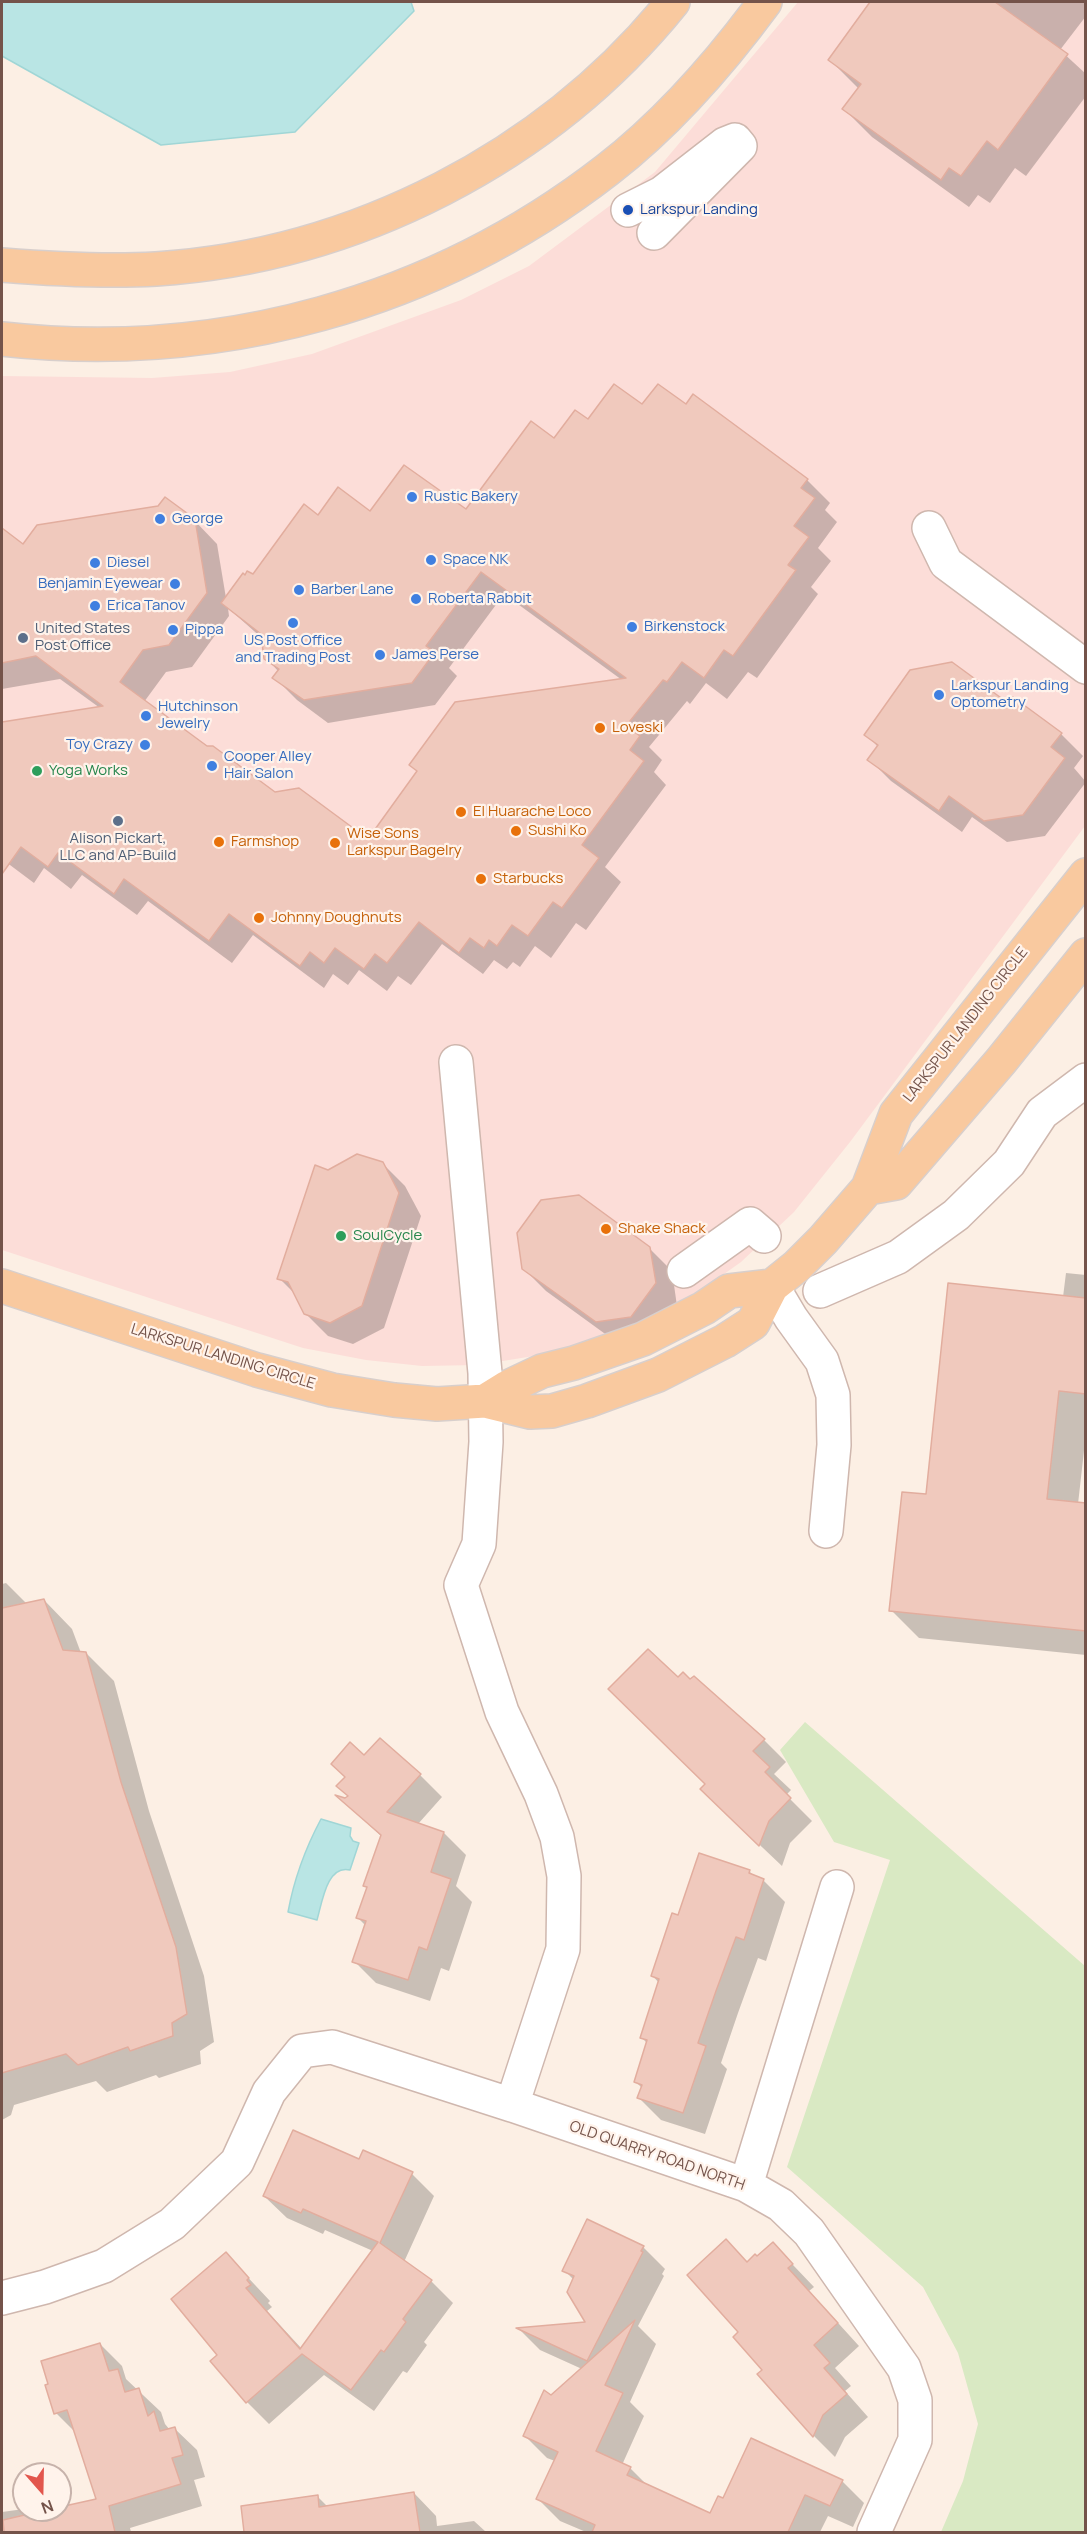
<!DOCTYPE html>
<style>
body{margin:0}
#map{position:relative;width:1087px;height:2534px;overflow:hidden;background:#fcefe4;font-family:Manrope,sans-serif}
canvas{display:block}
.frame{position:absolute;inset:0;border:3px solid #74534a;pointer-events:none}
.north{position:absolute;left:12px;top:2462px;width:60px;height:60px;box-sizing:border-box;background:#fff3eb;border:2px solid #c7b3ab;border-radius:50%;rotate:160deg;font-size:16px;font-weight:700;line-height:24px;text-align:center;color:#74534a}
.north::after{content:'';display:block;margin:auto;width:21px;height:27px;background:#e2564d;clip-path:polygon(50% 0,100% 100%,50% 72%,0 100%)}
</style>
<div id="map">
<canvas width="1087" height="2534"></canvas>
<div class="frame"></div>
<div class="north">N</div>
</div>
<script>
const ctx = document.querySelector('canvas').getContext('2d');
ctx.lineJoin = 'round';
function fillPath(path, color) { ctx.fillStyle = color; ctx.fill(path, 'evenodd'); }
function strokePath(path, color, width, dash) { ctx.strokeStyle = color; ctx.lineWidth = width; ctx.lineCap = dash ? 'butt' : 'round'; ctx.setLineDash(dash || []); ctx.stroke(path); }
function label(font, color, halo, rows, align = 'center') {
  ctx.font = font + ' Manrope,sans-serif'; ctx.lineWidth = 4.5; ctx.setLineDash([]); ctx.textBaseline = 'middle'; ctx.strokeStyle = halo; ctx.fillStyle = color; for (const [text, x, y, turn = 0] of rows) {
    ctx.save(); ctx.translate(x, y); ctx.rotate((+turn || 0) * Math.PI / 180); ctx.textAlign = isNaN(turn) ? turn : align; if (halo) ctx.strokeText(text, 0, 0); ctx.fillText(text, 0, 0); ctx.restore();
  }
}
fillPath(new Path2D(`
 M 798,2 L 1085,2 L 1085,826 L 850,1142 L 794,1212 L 741,1262 L 696,1294 L 636,1325 L 604,1338 L 540,1355 L 478,1365 L 422,1366 L 366,1360 L 303,1348 L 2,1250 L 2,376 L 152,378 L 230,372 L 312,354 L 461,300 L 529,266 L 655,172 Z`), '#fcddd8');
fillPath(new Path2D(`
 M 805,1722 L 1085,1966 L 1085,2532 L 941,2532 L 963,2481 L 978,2424 L 958,2353 L 923,2287 L 787,2167 L 890,1860 L 834,1842 L 780,1750 Z`), '#d9e9c3');
const water = new Path2D(`
 M 2,2 L 411,2 L 414,11 L 295,132 L 161,145 L 2,56 Z
 M 321,1819 L 351,1828 L 350,1836 L 353,1841 L 359,1843 L 350,1870 C 327,1864 322,1903 317,1920 L 288,1912 C 294,1879 305,1849 321,1819 Z`);
fillPath(water, '#b9e5e4');
strokePath(water, '#a0d6d6', 1.5);
fillPath(new Path2D(`
 M 872,2 L 1086,2 L 1086,16 L 1060,50 L 1086,74 L 1086,96 L 1026,176 L 1015,168 L 990,203 L 978,195 L 969,207 L 872,137 L 844,109 L 859,89 L 830,60 Z
 M 643,406 L 686,406 L 807,480 L 830,503 L 825,510 L 837,522 L 818,548 L 831,561 L 811,587 L 818,594 L 757,678 L 748,672 L 727,699 L 706,683 L 690,704 L 687,701 L 649,747 L 662,760 L 654,772 L 666,785 L 605,867 L 621,882 L 586,930 L 576,923 L 551,958 L 535,946 L 520,967 L 513,962 L 507,969 L 494,960 L 483,974 L 442,944 L 411,985 L 398,976 L 387,991 L 359,970 L 348,985 L 333,974 L 324,988 L 253,935 L 232,963 L 148,901 L 137,915 L 82,875 L 71,889 L 44,868 L 34,883 L 2,859 L 2,723 L 100,708 L 60,679 L 2,689 L 2,530 L 24,546 L 194,520 L 217,544 L 226,598 L 319,517 L 370,513 L 466,512 L 554,440 L 589,421 ZM 504,594 L 622,680 L 368,841 L 275,793 L 144,702 L 166,672 L 192,667 L 229,616 L 228,608 L 263,639 L 266,658 L 279,672 L 274,677 L 297,700 L 328,723 L 435,705 L 457,676 L 449,668 Z
 M 1009,705 L 1061,734 L 1083,756 L 1074,768 L 1086,782 L 1045,836 L 1007,842 L 972,817 L 962,832 L 891,781 L 869,759 L 878,747 L 866,734 Z
 M 382,1163 L 405,1186 L 421,1216 L 384,1328 L 353,1344 L 328,1336 L 305,1313 L 297,1296 L 279,1278 L 328,1171 Z
 M 649,1248 L 672,1271 L 677,1306 L 619,1344 L 546,1291 L 523,1268 Z
 M 1066,1273 L 1086,1275 L 1086,1433 L 1078,1504 L 1086,1505 L 1086,1655 L 919,1638 L 891,1610 L 927,1496 L 1063,1297 Z
 M 6,1583 L 27,1604 L 44,1600 L 72,1629 L 81,1653 L 86,1653 L 114,1681 L 149,1811 L 204,1976 L 214,2042 L 200,2051 L 201,2064 L 159,2078 L 156,2075 L 107,2092 L 96,2081 L 14,2105 L 11,2115 L 2,2120 L 2,1584 Z
 M 678,1680 L 764,1740 L 786,1762 L 774,1774 L 791,1790 L 786,1795 L 812,1821 L 790,1843 L 782,1866 L 724,1811 L 707,1784 Z
 M 364,1757 L 420,1775 L 442,1797 L 418,1824 L 444,1833 L 466,1855 L 456,1886 L 472,1902 L 449,1971 L 441,1968 L 430,2001 L 376,1983 L 354,1961 L 366,1926 L 358,1918 L 368,1889 L 364,1886 L 382,1837 L 340,1798 L 346,1800 L 349,1796 Z
 M 749,1871 L 755,1877 L 763,1880 L 785,1902 L 766,1961 L 758,1958 L 738,2013 L 721,2063 L 727,2069 L 705,2134 L 661,2120 L 639,2098 L 642,2088 L 635,2081 L 648,2044 L 641,2037 L 659,1983 L 652,1975 L 679,1917 Z
 M 359,2161 L 412,2174 L 434,2196 L 404,2262 L 431,2281 L 453,2303 L 424,2342 L 427,2345 L 407,2373 L 403,2371 L 374,2411 L 324,2375 L 269,2424 L 247,2402 L 219,2355 L 226,2254 L 270,2301 L 268,2303 L 272,2307 L 267,2311 L 302,2349 L 373,2251 L 325,2230 L 323,2234 L 287,2218 L 264,2196 Z
 M 773,2244 L 814,2287 L 809,2291 L 859,2346 L 835,2368 L 851,2386 L 845,2391 L 868,2417 L 845,2437 L 835,2457 L 814,2436 L 740,2332 L 748,2263 L 758,2258 Z
 M 643,2247 L 665,2269 L 662,2274 L 664,2276 L 638,2326 L 656,2344 L 630,2402 L 644,2416 L 622,2465 L 630,2468 L 647,2485 L 711,2515 L 723,2500 L 842,2481 L 864,2503 L 853,2527 L 828,2516 L 820,2532 L 586,2532 L 560,2521 L 537,2498 L 555,2461 L 547,2458 L 525,2436 L 551,2397 L 582,2369 L 540,2350 L 519,2329 L 587,2323 L 574,2280 L 564,2270 Z
 M 100,2344 L 122,2366 L 126,2379 L 161,2412 L 165,2424 L 170,2430 L 174,2428 L 197,2450 L 205,2477 L 194,2480 L 202,2506 L 130,2528 L 131,2532 L 2,2532 L 2,2512 L 24,2509 L 31,2515 L 98,2500 L 76,2433 L 56,2413 Z
 M 414,2493 L 436,2516 L 437,2526 L 474,2521 L 486,2532 L 246,2532 L 242,2507 L 317,2496 L 328,2507 Z`), '#0003');
const building = new Path2D(`
 M 870,2 L 995,2 L 1068,54 L 998,150 L 987,141 L 961,176 L 949,168 L 941,180 L 842,109 L 861,84 L 828,60 Z
 M 614,384 L 642,404 L 658,384 L 686,404 L 693,394 L 808,479 L 801,488 L 815,498 L 794,526 L 809,537 L 788,565 L 796,570 L 733,656 L 724,650 L 704,678 L 682,662 L 667,682 L 663,680 L 626,726 L 640,736 L 630,750 L 644,761 L 582,845 L 599,858 L 562,908 L 553,902 L 528,936 L 512,925 L 497,946 L 489,940 L 484,948 L 470,938 L 459,953 L 419,922 L 387,963 L 375,954 L 364,969 L 335,948 L 324,963 L 310,952 L 300,966 L 229,914 L 209,941 L 124,879 L 114,894 L 58,853 L 48,867 L 21,847 L 2,874 L 2,722 L 103,706 L 36,656 L 2,663 L 2,528 L 23,544 L 37,525 L 158,506 L 165,497 L 195,519 L 207,593 L 169,645 L 143,650 L 120,682 L 207,746 L 213,746 L 275,792 L 299,788 L 368,839 L 417,771 L 409,765 L 455,702 L 626,678 L 481,572 L 426,646 L 435,652 L 412,683 L 304,700 L 272,678 L 279,669 L 264,659 L 261,634 L 221,603 L 243,573 L 245,575 L 247,571 L 253,574 L 304,504 L 318,515 L 338,487 L 370,511 L 404,465 L 466,509 L 531,421 L 554,438 L 575,410 L 588,419 Z
 M 952,662 L 1008,703 L 1013,697 L 1062,733 L 1051,747 L 1065,758 L 1023,815 L 984,821 L 949,796 L 939,811 L 867,760 L 878,745 L 864,735 L 910,670 Z
 M 357,1154 L 383,1162 L 399,1193 L 362,1306 L 330,1323 L 304,1314 L 288,1282 L 277,1279 L 315,1165 L 328,1170 Z
 M 579,1195 L 650,1247 L 656,1283 L 631,1317 L 596,1322 L 522,1269 L 517,1233 L 541,1200 Z
 M 948,1283 L 1086,1298 L 1086,1394 L 1059,1391 L 1047,1499 L 1086,1503 L 1086,1631 L 889,1611 L 902,1492 L 926,1494 Z
 M 44,1599 L 63,1650 L 86,1652 L 121,1782 L 176,1947 L 187,2014 L 172,2023 L 173,2036 L 130,2051 L 128,2047 L 78,2065 L 66,2054 L 2,2073 L 2,1608 Z
 M 648,1649 L 678,1677 L 683,1672 L 690,1679 L 694,1676 L 765,1739 L 753,1751 L 770,1767 L 765,1772 L 791,1798 L 769,1821 L 759,1846 L 700,1789 L 705,1784 L 608,1689 Z
 M 380,1738 L 421,1774 L 387,1812 L 444,1832 L 431,1872 L 451,1879 L 427,1950 L 419,1947 L 408,1980 L 352,1962 L 366,1921 L 356,1918 L 367,1887 L 363,1886 L 381,1835 L 335,1795 L 345,1798 L 348,1796 L 336,1786 L 345,1777 L 331,1764 L 350,1742 L 364,1755 Z
 M 699,1853 L 750,1870 L 749,1873 L 764,1879 L 744,1940 L 736,1937 L 716,1991 L 698,2043 L 706,2046 L 683,2113 L 637,2098 L 642,2085 L 634,2082 L 647,2040 L 640,2038 L 659,1979 L 651,1976 L 672,1913 L 678,1915 Z
 M 293,2130 L 359,2159 L 363,2150 L 413,2172 L 380,2243 L 432,2280 L 403,2319 L 406,2322 L 384,2352 L 381,2350 L 351,2390 L 302,2354 L 246,2403 L 210,2361 L 217,2355 L 171,2299 L 226,2252 L 249,2278 L 247,2280 L 251,2285 L 246,2288 L 300,2349 L 378,2242 L 303,2209 L 301,2213 L 263,2196 Z
 M 587,2219 L 644,2246 L 641,2251 L 643,2252 L 587,2361 L 516,2328 L 585,2322 L 567,2292 L 574,2276 L 562,2271 Z
 M 726,2239 L 747,2262 L 755,2254 L 757,2256 L 773,2242 L 793,2264 L 788,2268 L 838,2323 L 814,2345 L 830,2363 L 824,2368 L 847,2394 L 823,2415 L 813,2437 L 757,2374 L 762,2370 L 733,2337 L 738,2332 L 687,2275 Z
 M 635,2320 L 605,2385 L 623,2393 L 596,2451 L 631,2467 L 627,2475 L 710,2513 L 718,2496 L 723,2498 L 751,2438 L 843,2480 L 830,2506 L 805,2495 L 788,2532 L 592,2532 L 595,2525 L 536,2499 L 558,2452 L 523,2436 L 544,2390 L 551,2395 Z
 M 100,2343 L 109,2371 L 118,2369 L 125,2392 L 139,2388 L 148,2416 L 154,2411 L 160,2431 L 175,2427 L 183,2455 L 172,2458 L 181,2484 L 109,2506 L 115,2532 L 4,2532 L 3,2520 L 46,2510 L 60,2510 L 60,2507 L 96,2499 L 67,2410 L 54,2414 L 45,2385 L 48,2384 L 41,2361 Z
 M 414,2492 L 420,2532 L 244,2532 L 241,2506 L 318,2495 L 319,2507 Z`);
fillPath(building, '#f0c9bd');
strokePath(building, '#e2ad9e', 1.5);
const minor = new Path2D(`
 M 628,210 L 662,193 L 725,144 L 735,140 L 740,146 L 654,233
 M 929,528 L 946,563 L 1086,667
 M 684,1271 L 750,1224 L 764,1236
 M 772,1286 L 791,1318 L 822,1361 L 833,1395 L 834,1445 L 826,1531
 M 820,1291 L 898,1257 L 956,1215 L 1009,1163 L 1042,1113 L 1086,1080
 M 512,2105 L 746,2185 L 781,2205 L 809,2232 L 904,2368 L 915,2400 L 915,2440 L 874,2532
 M 746,2185 L 837,1887
 M 2,2298 L 45,2287 L 104,2266 L 172,2224 L 237,2162 L 269,2092 L 302,2051 L 332,2047 L 512,2105 L 563,1949 L 564,1876 L 557,1837 L 541,1794 L 502,1712 L 461,1585 L 479,1544 L 486,1442 L 485,1373 L 456,1062`);
const major = new Path2D(`
 M 2,265 C 52,269 104,272 156,269 C 355,256 548,157 673,2
 M 2,339 C 219,363 434,304 607,170 C 668,123 720,63 765,2
 M 868,1188 L 896,1183 L 1001,1061 L 1086,955
 M 2,1286 L 257,1370 L 332,1390 L 394,1400 L 437,1404 L 485,1401 L 530,1412 L 552,1411 L 587,1401 L 658,1375 L 725,1341 L 753,1323 L 772,1286 L 797,1266 L 823,1240 L 868,1188 L 896,1114 L 1086,875
 M 485,1401 L 506,1388 L 542,1371 L 574,1363 L 643,1339 L 704,1308 L 729,1291 L 772,1286`);
strokePath(minor, '#cfb7ae', 36);
strokePath(major, '#d8cfcc', 36);
strokePath(minor, '#fff', 33);
strokePath(major, '#f9c99f', 33);
for (const [x, y, r, color] of [
 [628,210,6,"#1a4fb4"],
 [412,497,6,"#3f7fe0"],
 [160,519,6,"#3f7fe0"],
 [431,560,6,"#3f7fe0"],
 [95,563,6,"#3f7fe0"],
 [175,584,6,"#3f7fe0"],
 [299,590,6,"#3f7fe0"],
 [416,599,6,"#3f7fe0"],
 [95,606,6,"#3f7fe0"],
 [293,623,6,"#3f7fe0"],
 [632,627,6,"#3f7fe0"],
 [173,630,6,"#3f7fe0"],
 [23,638,6,"#5c6f8a"],
 [380,655,6,"#3f7fe0"],
 [939,695,6,"#3f7fe0"],
 [146,716,6,"#3f7fe0"],
 [600,728,6,"#e8710a"],
 [145,745,6,"#3f7fe0"],
 [212,766,6,"#3f7fe0"],
 [37,771,6,"#2e9e5b"],
 [461,812,6,"#e8710a"],
 [118,821,6,"#5c6f8a"],
 [516,831,6,"#e8710a"],
 [219,842,6,"#e8710a"],
 [335,843,6,"#e8710a"],
 [481,879,6,"#e8710a"],
 [259,918,6,"#e8710a"],
 [606,1229,6,"#e8710a"],
 [341,1236,6,"#2e9e5b"]
]) { const dot = new Path2D(); dot.arc(x, y, r, 0, 2 * Math.PI); ctx.fillStyle = color; ctx.fill(dot); strokePath(dot, '#fff3eb', 2); }
label('15px', '#164399', '#fff3eb', [
 ["Larkspur Landing",640,210]
], 'left');
label('15px', '#366cbe', '#fff3eb', [
 ["Rustic Bakery",424,497],
 ["George",172,519],
 ["Space NK",443,560],
 ["Diesel",107,563],
 ["Benjamin Eyewear",163,584,"right"],
 ["Barber Lane",311,590],
 ["Roberta Rabbit",428,599],
 ["Erica Tanov",107,606],
 ["Birkenstock",644,627],
 ["Pippa",185,630],
 ["US Post Office",293,641,"center"],
 ["and Trading Post",293,658,"center"],
 ["James Perse",392,655],
 ["Larkspur Landing",951,686],
 ["Optometry",951,703],
 ["Hutchinson",158,707],
 ["Jewelry",158,724],
 ["Toy Crazy",133,745,"right"],
 ["Cooper Alley",224,757],
 ["Hair Salon",224,774]
], 'left');
label('15px', '#4e5e75', '#fff3eb', [
 ["United States",35,629],
 ["Post Office",35,646],
 ["Alison Pickart,",118,839,"center"],
 ["LLC and AP-Build",118,856,"center"]
], 'left');
label('15px', '#c56008', '#fff3eb', [
 ["Loveski",612,728],
 ["El Huarache Loco",473,812],
 ["Sushi Ko",528,831],
 ["Wise Sons",347,834],
 ["Larkspur Bagelry",347,851],
 ["Farmshop",231,842],
 ["Starbucks",493,879],
 ["Johnny Doughnuts",271,918],
 ["Shake Shack",618,1229]
], 'left');
label('15px', '#27864d', '#fff3eb', [
 ["Yoga Works",49,771],
 ["SoulCycle",353,1236]
], 'left');
label('15px', '#74534a', '#fff3eb', [
 ["LARKSPUR LANDING CIRCLE",966,1025,-52],
 ["LARKSPUR LANDING CIRCLE",223,1357,17],
 ["OLD QUARRY ROAD NORTH",657,2156,19]
]);
</script>
